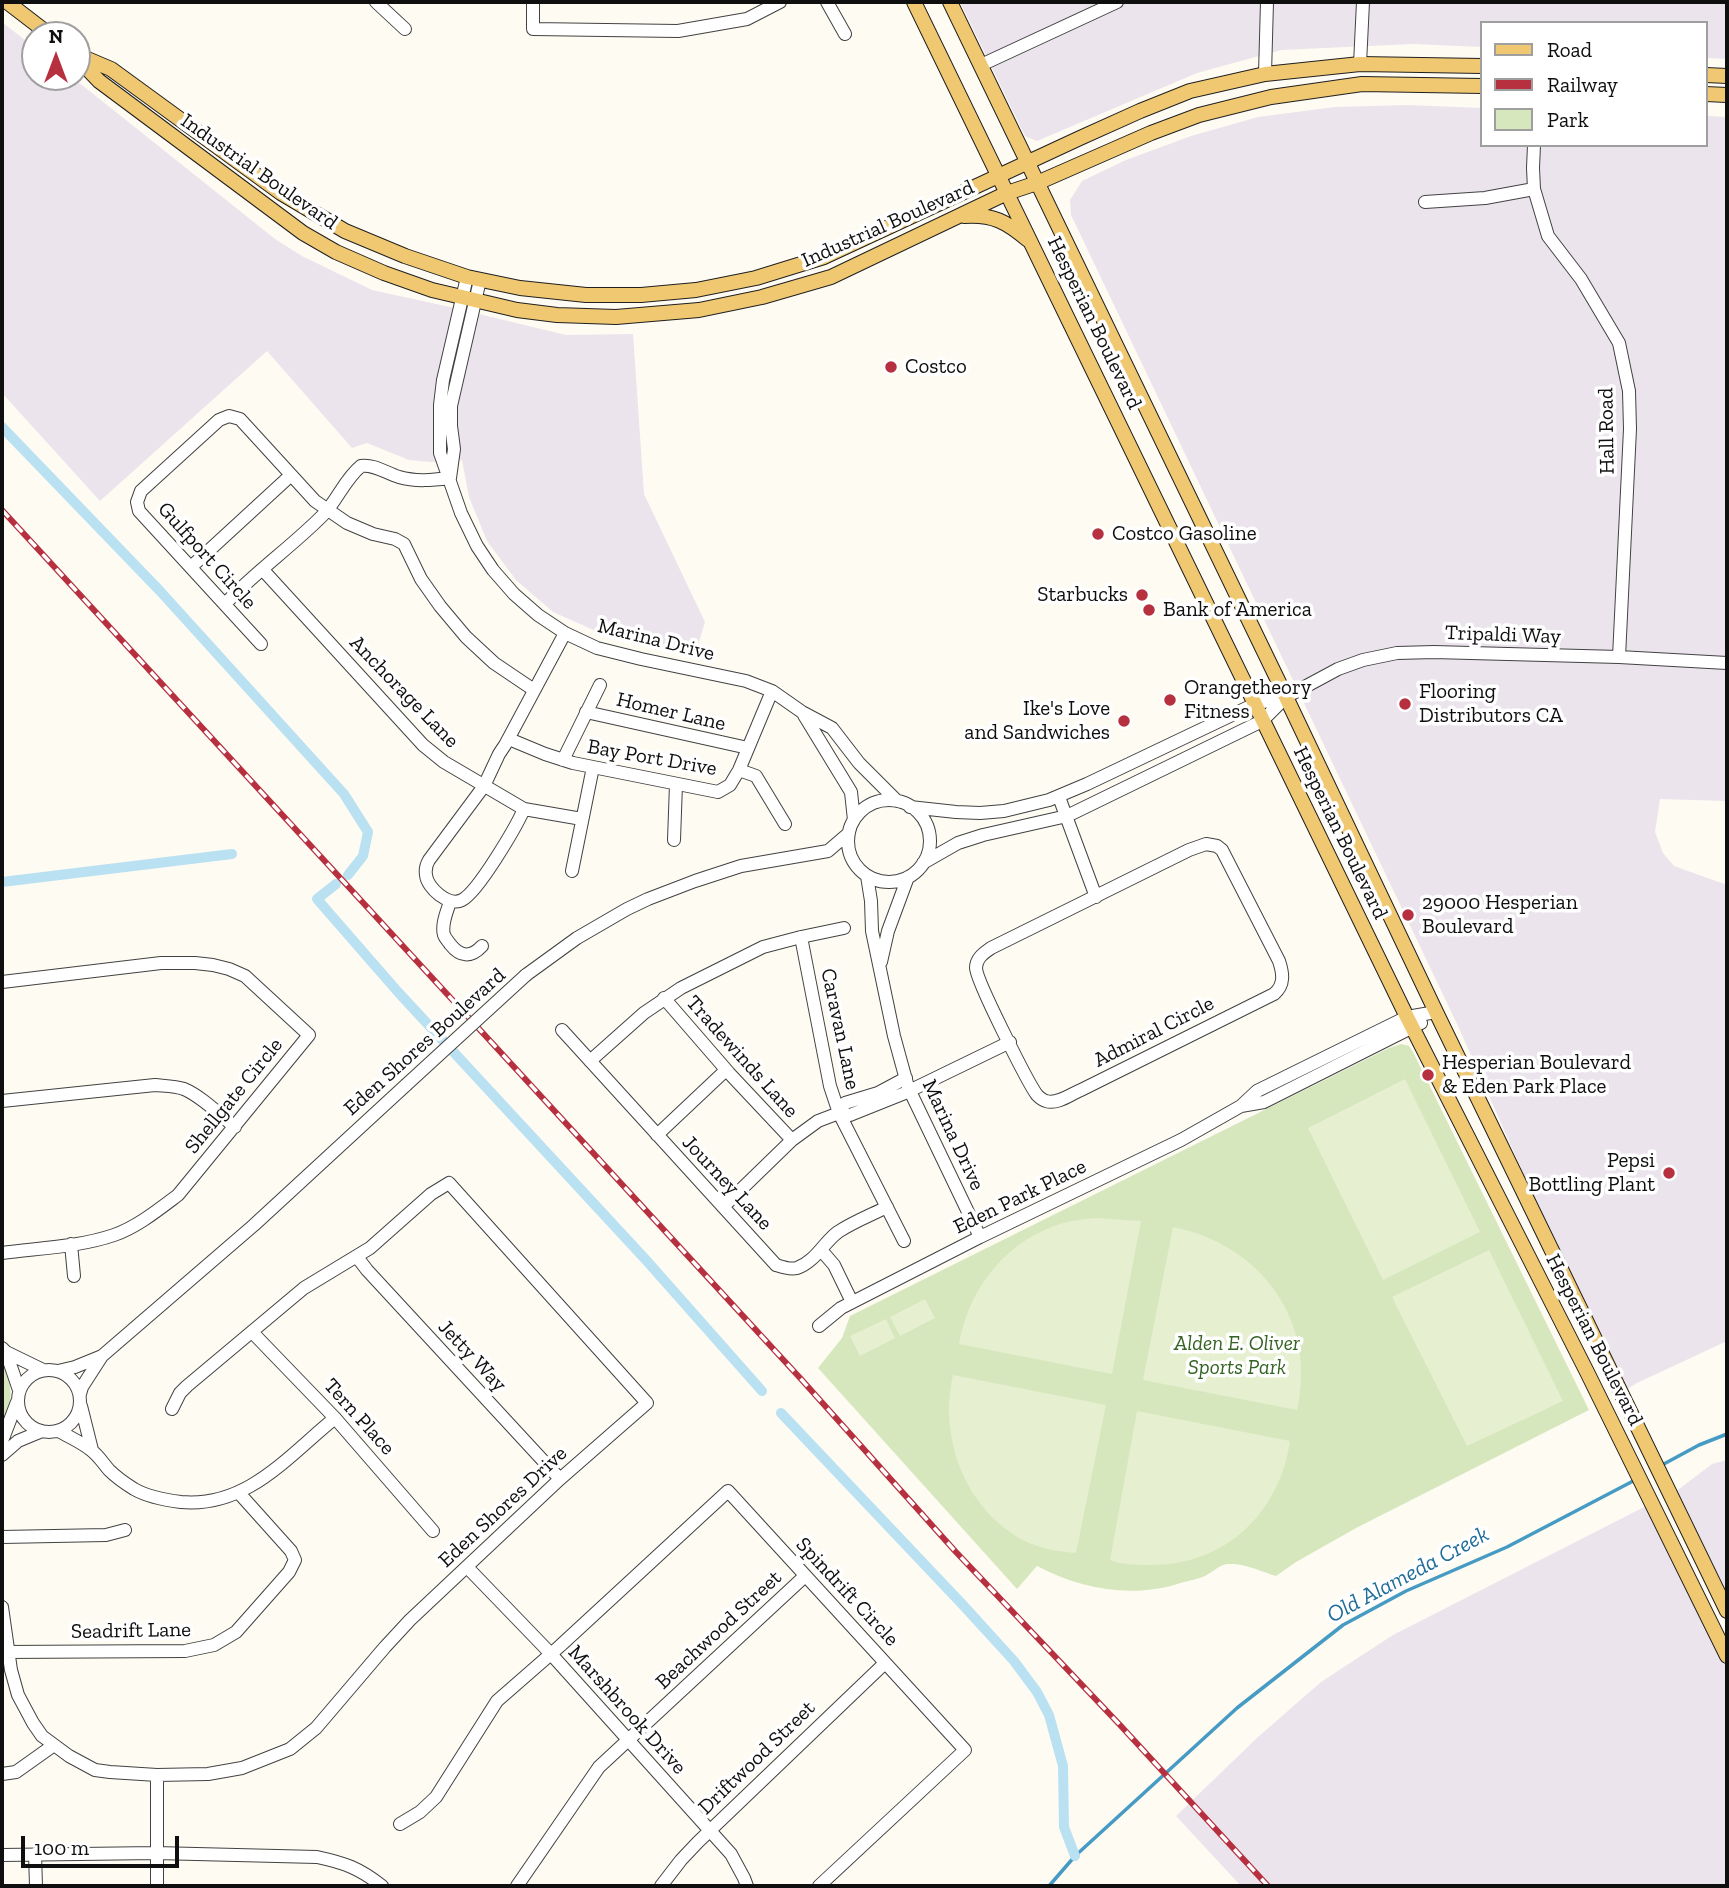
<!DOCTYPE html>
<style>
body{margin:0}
#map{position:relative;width:1729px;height:1888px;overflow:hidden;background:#fefbf2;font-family:"Zilla Slab",serif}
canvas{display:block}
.frame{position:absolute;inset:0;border:4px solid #0f0f0f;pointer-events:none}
.legend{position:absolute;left:1480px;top:21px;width:228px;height:126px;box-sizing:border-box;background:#fff;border:2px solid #9f9f9f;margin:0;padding:9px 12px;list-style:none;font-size:21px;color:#0f0f0f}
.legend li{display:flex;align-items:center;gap:14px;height:35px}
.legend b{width:35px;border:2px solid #9f9f9f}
.north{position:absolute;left:21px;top:21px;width:70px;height:70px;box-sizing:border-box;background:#fff;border:2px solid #9f9f9f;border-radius:50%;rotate:0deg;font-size:19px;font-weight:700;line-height:28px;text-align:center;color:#0f0f0f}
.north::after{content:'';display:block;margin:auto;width:24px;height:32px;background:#b63040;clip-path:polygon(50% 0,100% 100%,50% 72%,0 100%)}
.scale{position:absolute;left:21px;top:1836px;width:158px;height:32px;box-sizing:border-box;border:4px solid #0f0f0f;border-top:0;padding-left:9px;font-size:21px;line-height:24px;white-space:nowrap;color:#0f0f0f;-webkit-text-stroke:5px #fff;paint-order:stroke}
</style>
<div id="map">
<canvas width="1729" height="1888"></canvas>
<div class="frame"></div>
<ul class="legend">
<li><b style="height:9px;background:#efc871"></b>Road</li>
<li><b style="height:9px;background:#b63040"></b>Railway</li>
<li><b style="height:19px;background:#d6e7bd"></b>Park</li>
</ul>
<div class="north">N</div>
<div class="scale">100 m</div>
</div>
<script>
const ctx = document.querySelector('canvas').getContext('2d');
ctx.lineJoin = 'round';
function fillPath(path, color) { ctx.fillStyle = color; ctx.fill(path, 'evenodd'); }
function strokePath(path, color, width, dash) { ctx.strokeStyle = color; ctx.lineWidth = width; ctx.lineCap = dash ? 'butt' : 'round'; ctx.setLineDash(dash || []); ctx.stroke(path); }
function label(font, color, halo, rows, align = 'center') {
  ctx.font = font + ' "Zilla Slab",serif'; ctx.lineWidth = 7; ctx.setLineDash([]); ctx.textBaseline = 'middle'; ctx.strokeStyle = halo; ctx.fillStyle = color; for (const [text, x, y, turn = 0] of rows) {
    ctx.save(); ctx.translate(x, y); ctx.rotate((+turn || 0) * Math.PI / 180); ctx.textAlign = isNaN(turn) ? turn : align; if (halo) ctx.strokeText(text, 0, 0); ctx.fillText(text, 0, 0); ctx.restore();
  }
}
fillPath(new Path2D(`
 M 960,2 L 1727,2 L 1727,59 L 1706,58 L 1706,23 L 1482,23 L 1482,47 L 1413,44 L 1281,50 L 1197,73 L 1037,141 L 1025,136 Z
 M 2,22 L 35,48 L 35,77 L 72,77 L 275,239 L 302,256 L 372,290 L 450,307 L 566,335 L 633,334 L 644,494 L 705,622 L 695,655 L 607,636 L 553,612 L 516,580 L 487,541 L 469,497 L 462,460 L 430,462 L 409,460 L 367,443 L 352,448 L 267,351 L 100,501 L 2,393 Z
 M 1408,105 L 1482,108 L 1482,145 L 1706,145 L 1706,116 L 1727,117 L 1727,801 L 1660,799 L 1655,832 L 1663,853 L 1674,866 L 1727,885 L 1727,1341 L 1637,1383 L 1622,1392 L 1614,1378 L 1458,1026 L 1071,215 L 1070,200 L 1082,181 L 1126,160 L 1191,136 L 1258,117 L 1335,107 Z
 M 1727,1460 L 1727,1611 L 1671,1495 L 1712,1464 Z
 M 1652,1503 L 1727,1656 L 1727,1886 L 1241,1886 L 1176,1816 L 1258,1737 L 1321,1682 L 1393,1635 Z`), '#ebe4ed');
fillPath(new Path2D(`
 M 1401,1044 L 1409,1046 L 1413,1052 L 1589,1410 L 1358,1527 L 1296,1562 L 1276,1576 C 1262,1572 1244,1563 1229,1564 C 1220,1564 1213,1572 1205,1576 C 1198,1579 1191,1580 1184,1582 C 1134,1599 1083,1590 1037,1566 L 1017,1589 L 818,1368 L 842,1338 L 850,1316 L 1389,1048 Z
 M 2,1363 C 15,1391 12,1402 2,1430 Z`), '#d6e7bd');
fillPath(new Path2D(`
 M 1405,1079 L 1480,1232 L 1383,1280 L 1308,1128 Z
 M 1096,1218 L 1141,1221 L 1112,1374 L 959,1344 C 969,1287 1007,1240 1063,1223 C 1074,1220 1085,1219 1096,1218 Z
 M 1173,1227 C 1260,1244 1318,1321 1297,1410 L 1143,1380 Z
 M 1489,1250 L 1563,1401 L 1467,1446 L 1392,1297 Z
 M 925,1299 L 935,1318 L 900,1336 L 890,1317 Z
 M 886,1319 L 895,1338 L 860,1356 L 850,1336 Z
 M 953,1375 L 1106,1405 L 1076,1553 C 1060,1552 1044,1549 1029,1543 C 967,1514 938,1440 953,1375 Z
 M 1137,1411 L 1290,1441 C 1280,1512 1226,1565 1152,1565 C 1138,1565 1123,1565 1110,1560 Z`), '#e6efcf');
strokePath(new Path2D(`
 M 1662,1465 L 1699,1445 L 1727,1434
 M 1049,1886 L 1075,1856 L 1237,1708 L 1343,1625 L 1406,1591 L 1507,1547 L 1637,1479`), '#469bc4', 3.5);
strokePath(new Path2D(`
 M 2,427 L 160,591 L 344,794 L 368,832 L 363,856 L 348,875
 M 2,882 L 232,854
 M 336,884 L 317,899 L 398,992 L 646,1260 L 762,1391
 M 781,1413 L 962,1604 L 1014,1661 L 1037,1692 L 1049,1715 L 1063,1766 L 1064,1827 L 1075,1856`), '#bae1f2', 10);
const minor = new Path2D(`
 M 376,2 L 405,29
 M 533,2 L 533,29 L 678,31 L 747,19 L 780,2
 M 827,2 L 845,34
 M 1360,64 L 1363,2
 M 981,65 L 1117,2
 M 1265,74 L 1267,2
 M 1534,145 L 1533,168 L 1534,189 L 1548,236 L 1581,279 L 1619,343 L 1629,391 L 1630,429 L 1619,657
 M 1425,202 L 1485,198 L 1534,189
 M 467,277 L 443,380 L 440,405 L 440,453 L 461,513 L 477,546 L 493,570 L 514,594 L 538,615 L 565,633 L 597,648 L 641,659 L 746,681 L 772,691 L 802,712 L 832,728 L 859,763 L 897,801
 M 450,478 L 454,449 L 451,426 L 451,406 L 480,280
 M 191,567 L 290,476
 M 263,570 L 423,745 L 444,762 L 524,809 L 582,819
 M 225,604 C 256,571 294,545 325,513 C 338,498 346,478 361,466 C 374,464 386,473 399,477 C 416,482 433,480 450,478
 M 261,644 L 139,511 L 137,502 L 141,491 L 219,420 L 229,416 L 240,419 L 315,501 L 347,523 L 373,534 L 395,539 L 404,544 L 421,579 L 440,606 L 466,637 L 494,663 L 534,690
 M 586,712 L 748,748
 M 804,715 L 851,792 L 854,820
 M 509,739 L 545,754 L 573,763 L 718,792 L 730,785 L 739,770 L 772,691
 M 563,760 L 600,685
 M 739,770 L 756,776 L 785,824
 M 1059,797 L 1096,897
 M848 841a41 41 0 1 1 82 0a41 41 0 1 1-82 0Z
 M 910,807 L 956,812 L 980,813 L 1004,811 L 1049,800 L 1087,784 L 1255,704 L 1286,697 L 1338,669 L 1363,660 L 1397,653 L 1434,652 L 1619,657 L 1727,663
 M 524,809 C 516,827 478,892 462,900 C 449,907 427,888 426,875 C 425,869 426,865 429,860 L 484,786 L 499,754 L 505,745 L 565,633
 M 674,840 L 676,784
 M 1206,844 L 1217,846 L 1222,850 L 1279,961 C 1283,973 1285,985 1274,994 L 1081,1090 C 1071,1094 1057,1105 1046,1101 C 1042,1100 1040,1098 1037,1095 C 1028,1083 976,980 976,968 C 976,958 984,953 991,948 L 1189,850 Z
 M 923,863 L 958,843 L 983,835 L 1067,816 L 1262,721 L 1286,697
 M 572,871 L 593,767
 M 867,876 L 871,901 L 872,931 L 894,1036 L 908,1087 L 980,1237
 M 450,902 C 447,911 441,925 444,935 C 445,938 448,941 450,944 C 460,957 471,958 482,946
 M 801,937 L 830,1086 L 839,1113 L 904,1241
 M 881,962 L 888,931 L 908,877
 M 526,975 L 577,938 L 627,909 L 648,899 L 695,881 L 741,866 L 828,851 L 849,833
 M 2,982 L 161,963 L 195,963 L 213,965 L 229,969 L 245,976 L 309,1035 L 178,1195 C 158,1210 137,1227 114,1235 C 79,1247 39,1248 2,1253
 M 664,998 L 729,1073 L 792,1140
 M 562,1030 L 776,1265 C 782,1267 790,1270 797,1268 C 815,1262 824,1242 838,1232 C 853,1222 871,1215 887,1207
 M 590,1061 L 644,1013 L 681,988 L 763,947 L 801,937 L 844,928
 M 2,1101 L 155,1085 C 165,1086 175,1086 184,1089 C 201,1096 220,1115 235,1127
 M 1241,1106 L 1264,1102 L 1421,1023
 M 839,1113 L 845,1103 L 878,1093 L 906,1078
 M 657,1135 L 726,1070
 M 723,1207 L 792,1140 L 818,1121 L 839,1113 L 850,1115 L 905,1093 L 1010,1042
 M 71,1244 L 74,1276
 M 821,1250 L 834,1265 L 852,1302
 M 357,1257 L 367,1270 L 560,1479
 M 819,1326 L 841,1308 L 980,1237 L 1181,1140 L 1241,1106 L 1257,1091 L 1407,1017 L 1436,1012
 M 252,1332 L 335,1418 L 433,1531
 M 2,1348 L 6,1352 L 43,1370
 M 6,1352 L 19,1390
 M18 1401a31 31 0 1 1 62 0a31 31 0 1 1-62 0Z
 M 58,1371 L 75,1367 L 102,1356
 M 80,1394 L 82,1387 L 102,1356 L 254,1225 L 406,1085
 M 81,1406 L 92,1450
 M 59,1431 C 69,1437 81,1442 91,1450 C 98,1455 103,1463 109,1470 C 116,1477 126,1484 134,1489 C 148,1497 165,1500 181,1502 C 247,1508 288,1456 335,1418
 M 2,1441 L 17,1402
 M 2,1455 L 18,1441 L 42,1431
 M 2,1537 L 106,1535 L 125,1530
 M 467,1567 L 551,1654 L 731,1854 L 744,1878 L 747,1886
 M 2,1607 L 11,1670 L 18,1695 L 33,1723 L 42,1736 L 69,1756 L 95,1770 L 110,1772 L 157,1775 L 208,1774 L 242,1768 L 290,1749 L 316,1728 L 385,1647 L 410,1620 L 560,1479 L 647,1403 L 449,1183 L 431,1194 L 370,1248 L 304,1288 L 187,1386 L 180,1393 L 172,1409
 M 2,1652 L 185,1651 L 214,1645 L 236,1632 L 289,1572 L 295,1560 L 291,1551 L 239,1493
 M 2,1774 L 16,1772 L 54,1745
 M 400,1824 L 420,1812 L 436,1797 L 497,1701 L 560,1646 L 728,1491 L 965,1750 L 819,1886
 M 35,1854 L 36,1886
 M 2,1855 L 156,1853 L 317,1857 C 345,1863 359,1868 382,1886
 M 157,1886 L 157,1775
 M 517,1886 L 599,1767 L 805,1576
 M 661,1886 L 681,1860 L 698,1842 L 885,1663`);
const major = new Path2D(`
 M 7,2 L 50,35
 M 914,2 L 1407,1017 L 1587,1372 L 1727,1656
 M 950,2 L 1286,697 L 1436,1012 L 1727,1611
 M 78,55 L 111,69 L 281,193 L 345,231 L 405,256 L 467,277 L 520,288 L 586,295 L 641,295 L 696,290 L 756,278 L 824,257 L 1080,138 L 1140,111 L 1190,91 L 1265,74 L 1360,64 L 1482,66
 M 77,58 L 99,81 L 303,233 L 336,252 L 384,273 L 432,290 L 517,310 L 557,315 L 616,317 L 699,310 L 762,297 L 831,277 L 1007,193 L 1037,183 L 1151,133 L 1199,115 L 1271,97 L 1362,84 L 1482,86
 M 1706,75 L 1727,76
 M 1706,94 L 1727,95
 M 964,216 C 993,214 1007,222 1028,240`);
strokePath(minor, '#424242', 14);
strokePath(major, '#202020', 16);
strokePath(minor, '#fff', 12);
strokePath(major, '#efc871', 14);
const rail = new Path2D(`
 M 2,510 L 801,1379 L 955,1551 L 1120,1725 L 1268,1886`);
strokePath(rail, '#b63040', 6);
strokePath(rail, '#fff', 3.5, [10]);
const minorBridge = new Path2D(`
 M 406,1085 L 526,975`);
strokePath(minorBridge, '#424242', 14, []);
strokePath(minorBridge, '#fff', 12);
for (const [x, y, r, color] of [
 [891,367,7,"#b63040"],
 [1098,534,7,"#b63040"],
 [1142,595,7,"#b63040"],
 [1149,610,7,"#b63040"],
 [1170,700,7,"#b63040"],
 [1405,704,7,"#b63040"],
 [1124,721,7,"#b63040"],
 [1408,915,7,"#b63040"],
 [1428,1075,7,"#b63040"],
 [1669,1173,7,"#b63040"]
]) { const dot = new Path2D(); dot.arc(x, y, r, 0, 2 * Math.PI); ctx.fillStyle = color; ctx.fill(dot); strokePath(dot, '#fff', 2.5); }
label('21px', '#0f0f0f', '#fff', [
 ["Industrial Boulevard",259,172,35],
 ["Industrial Boulevard",888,224,-24],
 ["Hesperian Boulevard",1094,323,64],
 ["Hall Road",1607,431,-91],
 ["Gulfport Circle",207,556,48],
 ["Tripaldi Way",1503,635,2],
 ["Marina Drive",656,640,14],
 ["Anchorage Lane",404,692,46],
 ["Homer Lane",671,712,13],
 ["Bay Port Drive",652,758,10],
 ["Hesperian Boulevard",1340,833,64],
 ["Caravan Lane",840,1029,78],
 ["Admiral Circle",1154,1032,-27],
 ["Eden Shores Boulevard",425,1042,-42],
 ["Tradewinds Lane",742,1057,48],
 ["Shellgate Circle",234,1096,-51],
 ["Marina Drive",953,1135,65],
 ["Journey Lane",727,1183,47],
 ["Eden Park Place",1020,1197,-26],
 ["Hesperian Boulevard",1594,1340,63],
 ["Jetty Way",472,1356,47],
 ["Tern Place",359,1417,48],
 ["Eden Shores Drive",503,1507,-43],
 ["Spindrift Circle",847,1592,47],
 ["Beachwood Street",719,1630,-43],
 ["Seadrift Lane",131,1631,-1],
 ["Marshbrook Drive",627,1710,48],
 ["Driftwood Street",757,1758,-44]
]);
label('21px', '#0f0f0f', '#fff', [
 ["Costco",905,367],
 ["Costco Gasoline",1112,534],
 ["Starbucks",1128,595,"right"],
 ["Bank of America",1163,610],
 ["Orangetheory",1184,688],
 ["Fitness",1184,712],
 ["Flooring",1419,692],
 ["Distributors CA",1419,716],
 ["Ike's Love",1110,709,"right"],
 ["and Sandwiches",1110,733,"right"],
 ["29000 Hesperian",1422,903],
 ["Boulevard",1422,927],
 ["Hesperian Boulevard",1442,1063],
 ["& Eden Park Place",1442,1087],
 ["Pepsi",1655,1161,"right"],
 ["Bottling Plant",1655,1185,"right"]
], 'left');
label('italic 21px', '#356323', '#fff', [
 ["Alden E. Oliver",1237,1344],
 ["Sports Park",1237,1368]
]);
label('italic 23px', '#206d99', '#fff', [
 ["Old Alameda Creek",1408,1575,-28]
]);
</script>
